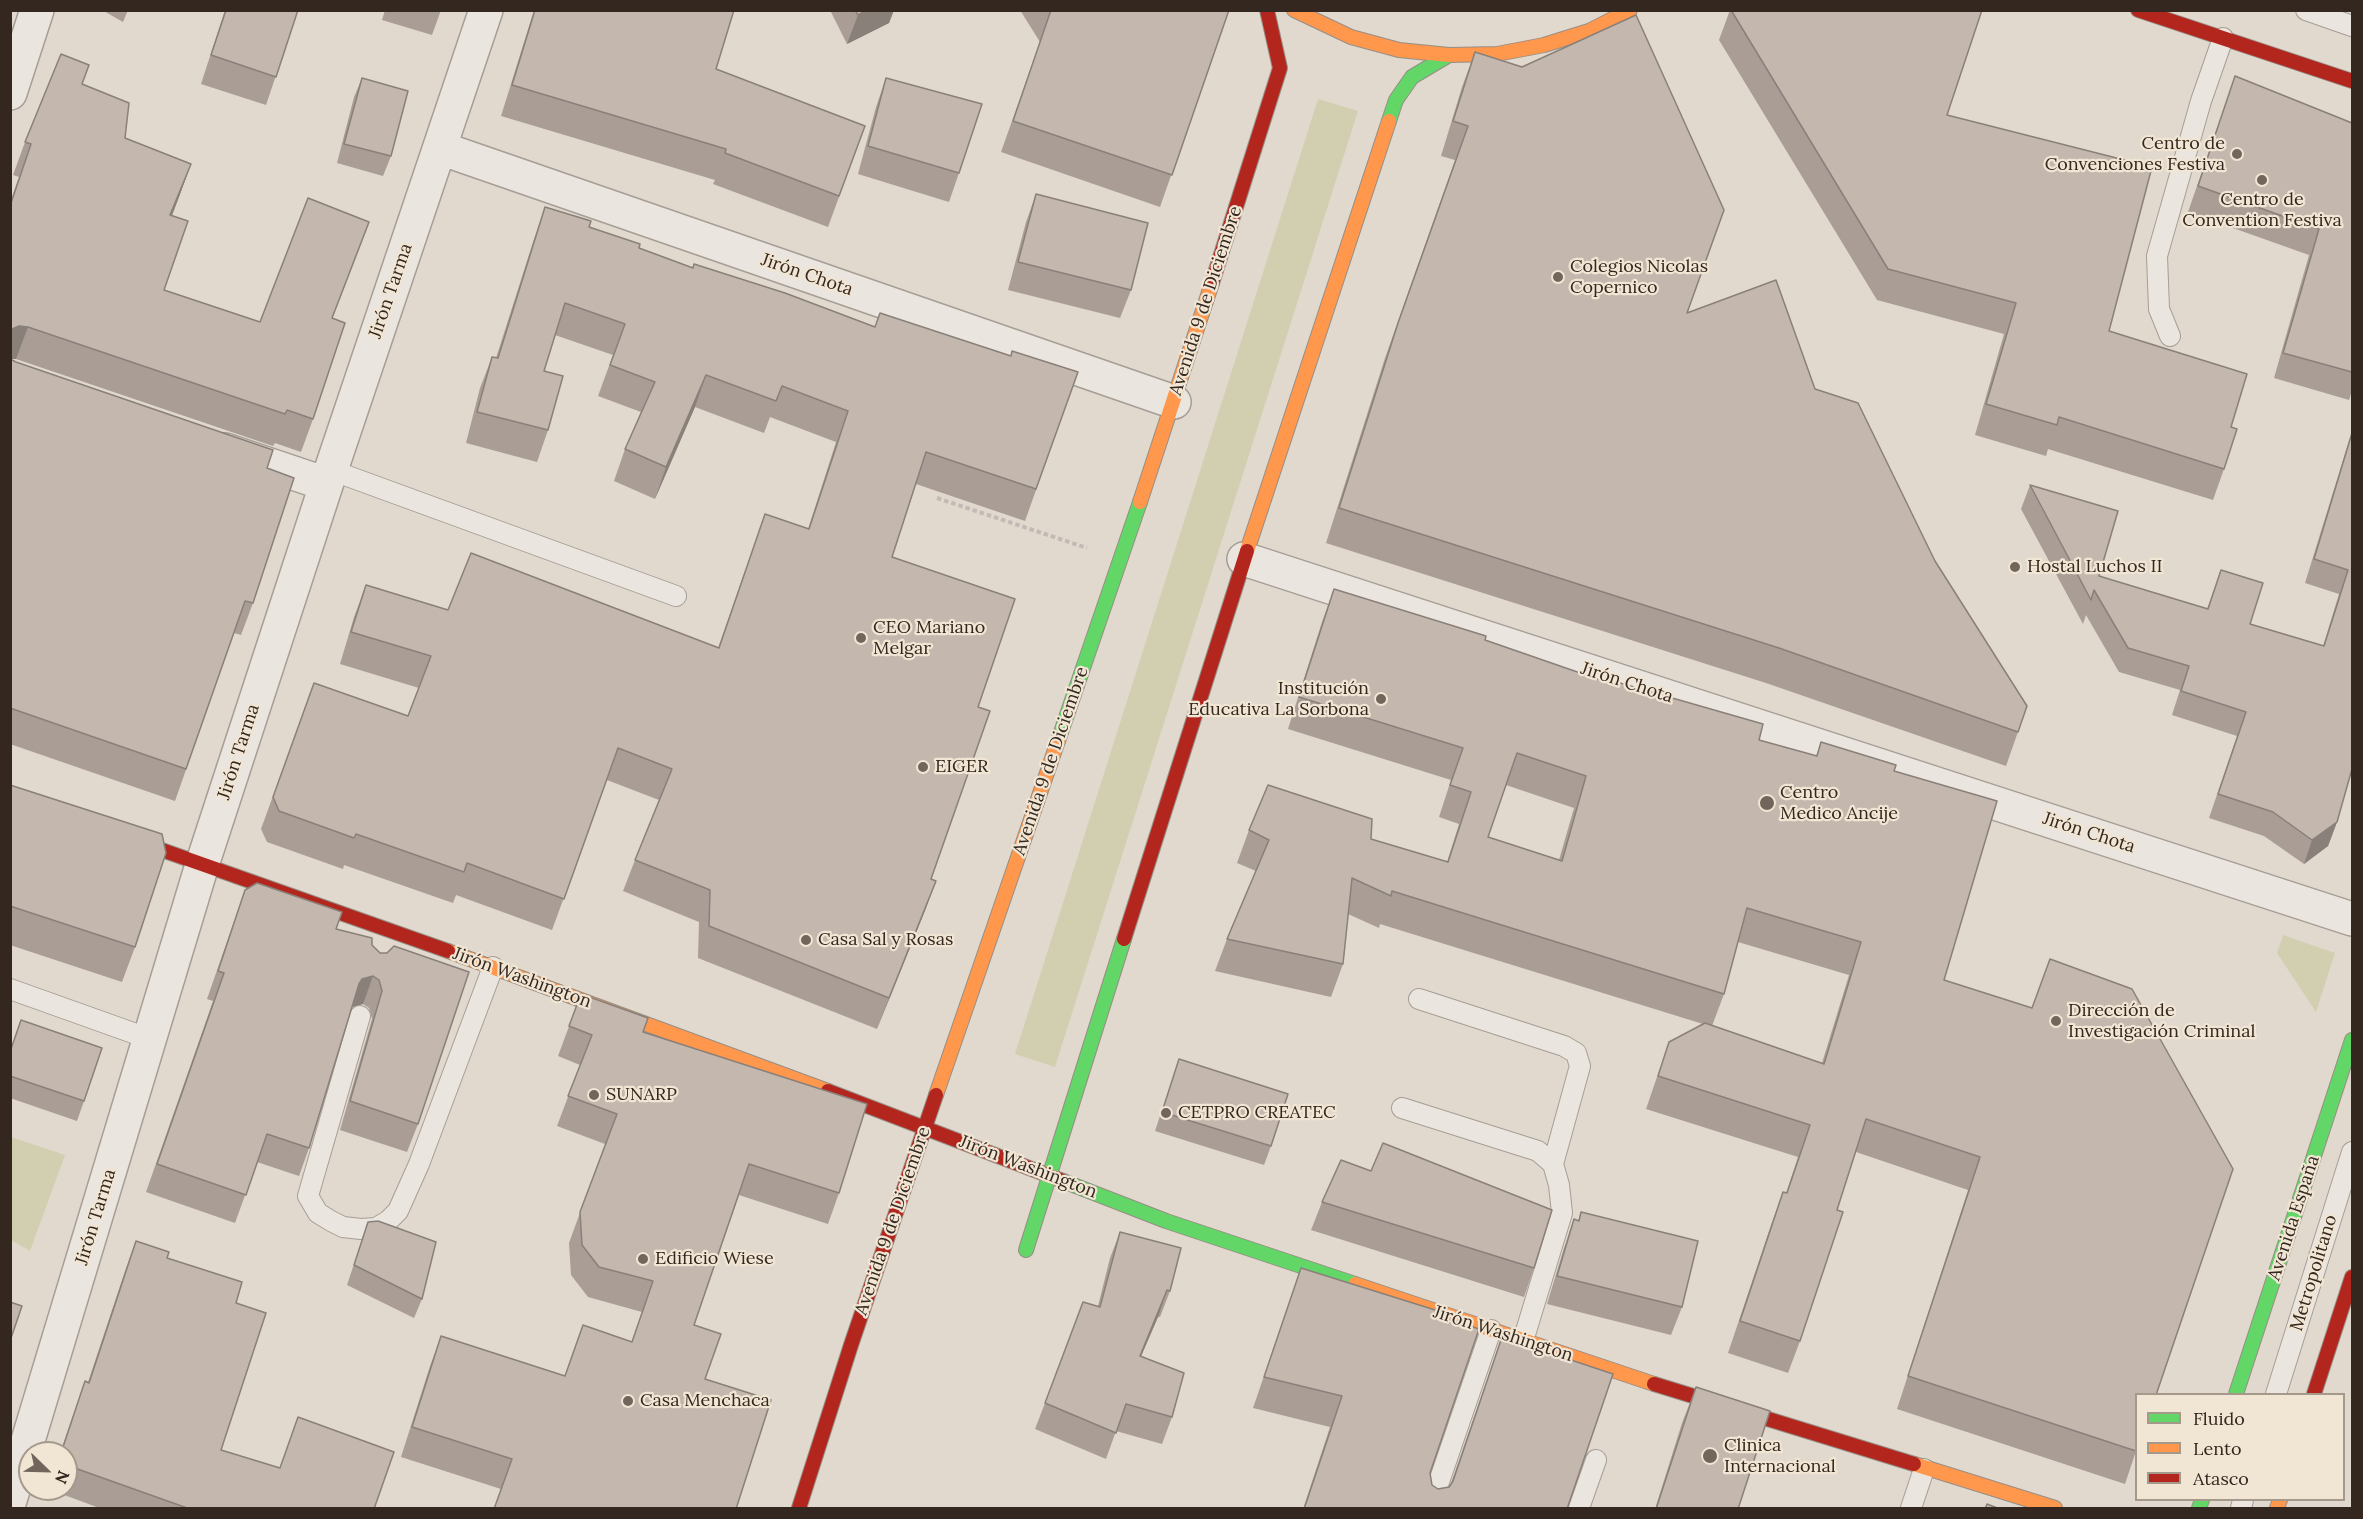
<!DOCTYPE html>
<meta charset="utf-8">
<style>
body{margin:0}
#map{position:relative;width:2363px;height:1519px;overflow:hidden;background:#e1d9cd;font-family:Lora,serif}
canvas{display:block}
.frame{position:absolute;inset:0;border:12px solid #34271f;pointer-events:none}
.legend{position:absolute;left:2135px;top:1393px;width:210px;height:108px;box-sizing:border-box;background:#f1e5d4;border:2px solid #a5998c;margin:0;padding:8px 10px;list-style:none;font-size:18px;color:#34271f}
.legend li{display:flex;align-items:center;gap:12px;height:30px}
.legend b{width:30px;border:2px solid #a5998c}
.north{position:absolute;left:18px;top:1441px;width:60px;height:60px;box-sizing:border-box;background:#f1e5d4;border:2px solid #a5998c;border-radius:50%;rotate:113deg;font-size:16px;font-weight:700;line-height:24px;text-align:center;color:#34271f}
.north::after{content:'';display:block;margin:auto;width:21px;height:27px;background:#71655c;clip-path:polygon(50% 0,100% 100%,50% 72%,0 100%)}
</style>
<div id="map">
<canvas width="2363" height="1519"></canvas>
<div class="frame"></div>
<ul class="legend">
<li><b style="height:8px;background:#63d668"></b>Fluido</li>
<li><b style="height:8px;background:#ff974d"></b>Lento</li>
<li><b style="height:8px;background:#b3261e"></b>Atasco</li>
</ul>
<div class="north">N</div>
</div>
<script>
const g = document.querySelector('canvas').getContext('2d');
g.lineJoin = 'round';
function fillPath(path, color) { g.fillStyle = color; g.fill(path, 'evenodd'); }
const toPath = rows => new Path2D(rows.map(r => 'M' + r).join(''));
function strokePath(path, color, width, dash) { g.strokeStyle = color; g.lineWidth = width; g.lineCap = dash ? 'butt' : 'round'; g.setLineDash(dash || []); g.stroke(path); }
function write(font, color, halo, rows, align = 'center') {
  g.font = font + ' Lora,serif'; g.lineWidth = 4.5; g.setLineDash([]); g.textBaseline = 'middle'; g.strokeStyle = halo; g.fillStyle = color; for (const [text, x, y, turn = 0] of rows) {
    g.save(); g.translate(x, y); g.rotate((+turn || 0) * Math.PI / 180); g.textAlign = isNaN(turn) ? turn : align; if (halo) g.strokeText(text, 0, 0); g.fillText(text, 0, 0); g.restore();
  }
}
fillPath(toPath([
 [1318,99,1358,111,1055,1067,1015,1054],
 [2283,935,2335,953,2316,1012,2277,953],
 [11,1137,65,1155,30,1251,11,1240]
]), '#d2cfb1');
const lane = toPath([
 [2306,10,2352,26],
 [2170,336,2159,309,2157,256,2201,101,2223,38],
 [331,470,676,596],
 [10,989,150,1039],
 [1419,999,1564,1046,1576,1053,1580,1066,1553,1164],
 [360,1016,308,1196,318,1213,331,1221,343,1227,361,1229,376,1228,388,1221,398,1211,419,1164,493,967],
 [1402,1108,1538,1151,1553,1164,1559,1185,1562,1213,1523,1341],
 [2276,1394,2352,1152],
 [1430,1508,1491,1330],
 [1579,1508,1596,1460],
 [1911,1508,1924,1469],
 [2241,1508,2243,1500]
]);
const street = toPath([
 [10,93,37,10],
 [440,148,1174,402],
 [225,450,326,484],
 [1244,559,2352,919],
 [10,1500,202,865,331,470,486,10]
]);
const fast = toPath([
 [1389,121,1396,100,1412,77,1449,55],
 [1058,741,1140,502],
 [1063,1181,1166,1221,1355,1284],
 [1026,1250,1124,939],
 [2236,1394,2352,1040],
 [2199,1508,2202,1500]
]);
const slow = toPath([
 [1294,10,1351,37,1399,50,1449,55,1497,54,1544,45,1589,31,1630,10],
 [1140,502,1212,283],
 [1247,551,1389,121],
 [448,951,828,1091],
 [936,1095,1058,741],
 [1355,1284,1654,1384],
 [1914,1464,2055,1508],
 [2277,1508,2280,1500]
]);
const jam = toPath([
 [2138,10,2352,81],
 [1212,283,1280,68,1267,10],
 [125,837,448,951],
 [1124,939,1247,551],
 [828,1091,1063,1181],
 [1654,1384,1914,1464],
 [2314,1394,2352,1277],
 [799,1508,851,1345,936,1095]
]);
strokePath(lane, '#a69e96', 22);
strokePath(street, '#a69e96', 36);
strokePath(fast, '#968e86', 16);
strokePath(slow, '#968e86', 16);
strokePath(jam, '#968e86', 16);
strokePath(toPath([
 [937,498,1087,548]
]), '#c2bbb5', 4, [4.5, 3]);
strokePath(lane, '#eae5de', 20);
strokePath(street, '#eae5de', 33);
strokePath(fast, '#63d668', 14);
strokePath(slow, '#ff974d', 14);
strokePath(jam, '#b3261e', 14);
fillPath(toPath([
 [102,10,128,10,123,22],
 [225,10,298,10,266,105,201,84],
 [385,10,441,10,432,35,382,20],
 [534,10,734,10,716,69,865,126,828,227,713,184,715,180,501,116],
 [830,10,894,10,889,23,847,44],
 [1020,10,1229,10,1160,207,1001,152,1040,42],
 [1730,10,1982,10,1947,115,2109,331,2231,427,2224,469,2213,500,2048,449,2046,456,1975,435,2004,334,1877,300,1719,40],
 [1475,52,1687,313,1815,389,1935,561,2027,706,2006,766,1766,683,1326,543,1385,358,1455,160,1441,156,1462,87],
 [2235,76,2352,123,2352,391,2349,400,2274,378,2309,255,2188,212],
 [362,78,391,156,383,176,337,163,354,97],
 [886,78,959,173,949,202,858,174,876,107],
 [82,84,125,138,191,164,172,216,164,290,260,322,357,254,332,318,313,419,301,452,275,443,273,446,16,359,11,359,16,362,267,468,253,603,241,635,234,633,175,801,10,744,10,202,19,177,13,175,25,142],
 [1036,194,1131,290,1120,318,1008,290,1026,222],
 [545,207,639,248,693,268,875,327,880,313,1010,356,1078,372,1025,521,916,484,892,557,978,707,931,879,936,881,924,913,877,1029,698,958,699,922,623,891,635,860,659,800,607,780,552,930,456,895,453,903,344,865,343,869,267,842,261,829,314,683,408,716,419,688,340,664,354,617,366,585,448,610,718,648,765,514,808,529,836,442,770,417,764,433,695,407,655,499,614,481,625,449,641,412,598,396,613,355,555,335,544,371,548,430,537,462,466,443,480,388,492,357,496,358,534,239],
 [2352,431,2352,769,2337,822,2328,846,2304,864,2264,836,2209,818,2237,736,2172,715,2180,690,2119,672,2086,615,2083,624,2021,509,2030,485,2099,576,2207,609,2221,570,2250,624,2323,646,2339,594,2305,583],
 [1334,589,1485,640,1759,740,1816,756,1821,742,1894,771,1944,980,2136,1395,2136,1451,2125,1484,1897,1409,1968,1190,1856,1152,1837,1210,1800,1341,1788,1373,1728,1353,1771,1225,1783,1192,1786,1193,1798,1157,1646,1109,1669,1042,1703,1024,1380,924,1379,928,1348,914,1343,964,1331,997,1215,971,1227,939,1256,871,1237,863,1249,830,1371,839,1447,862,1459,824,1439,817,1451,780,1288,729,1322,622],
 [1506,785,1574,808,1559,860,1488,837],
 [1738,942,1849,975,1822,1063,1712,1026,1724,994],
 [10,785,135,947,122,982,10,945],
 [245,890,336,929,372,945,418,1124,407,1152,340,1130,372,1019,369,1008,363,1004,352,1007,309,1148,299,1176,257,1162,235,1223,146,1192,213,1001,207,999],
 [581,994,643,1032,839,1193,828,1224,739,1195,694,1325,501,1489,401,1457,430,1366,441,1336,565,1376,632,1341,642,1312,588,1297,571,1275,569,1243,605,1144,557,1126,580,1065,558,1056],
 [21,1020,84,1101,77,1121,10,1098,10,1050],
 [1179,1059,1271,1146,1264,1165,1155,1131],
 [1371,1171,1534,1268,1524,1297,1311,1230,1322,1202],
 [1581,1212,1682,1307,1671,1335,1547,1304,1564,1248,1574,1219,1578,1221],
 [368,1222,422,1299,414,1318,347,1285],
 [1120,1232,1170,1291,1160,1317,1158,1317,1141,1356,1172,1417,1162,1444,1116,1431,1106,1459,1035,1429,1045,1403,1098,1306,1110,1258],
 [136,1241,167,1258,236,1303,221,1450,374,1509,102,1509,59,1493,56,1489,66,1489,66,1453,60,1453,85,1381,88,1382,126,1268],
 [1301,1268,1446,1318,1430,1473,1432,1485,1438,1489,1449,1487,1451,1483,1502,1337,1567,1509,1303,1509,1330,1427,1253,1408],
 [1696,1387,1738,1509,1655,1509,1682,1423]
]), '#a99d96');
fillPath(toPath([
 [867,10,894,10,889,23,847,44,858,15],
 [191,164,179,197,159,248,170,215],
 [369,222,357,254,320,350,332,318],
 [19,326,28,327,16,359,10,359,10,330],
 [706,375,695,407,655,499,666,467],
 [2337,822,2328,846,2304,864,2312,840],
 [936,881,924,913,877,1029,889,998],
 [373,976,363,1004,352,1007,359,984,362,979],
 [1167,1290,1158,1317,1130,1382,1140,1356]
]), '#89807a');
const building = toPath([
 [226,10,298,10,276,77,211,55,226,10],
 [535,10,734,10,716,69,865,126,839,196,725,153,726,149,512,85,535,10],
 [855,10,867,10,858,15,855,10],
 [1051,10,1229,10,1172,175,1013,121,1051,10],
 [1731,10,1982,10,1947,115,2152,167,2109,331,2247,374,2231,427,2237,429,2224,469,2059,417,2057,425,1986,404,2016,303,1888,269,1731,10],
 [1636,15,1724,210,1687,313,1776,280,1815,389,1858,403,1935,561,2027,706,2018,732,1779,648,1339,508,1398,323,1468,126,1453,121,1475,52,1522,67,1636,15],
 [61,54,89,65,82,84,129,103,125,138,191,164,170,215,188,221,164,290,260,322,308,198,369,222,332,318,345,323,313,419,287,410,285,414,28,327,19,326,10,330,10,206,31,144,25,142,61,54],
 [2235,76,2352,123,2352,372,2283,353,2319,229,2198,186,2235,76],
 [362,78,408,91,391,156,344,144,362,78],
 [886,78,982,104,959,173,868,146,886,78],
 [1036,194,1148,223,1131,290,1018,262,1036,194],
 [545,207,591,221,589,227,640,244,639,248,693,268,694,264,785,293,875,327,880,313,1011,356,1012,351,1078,372,1036,489,926,452,892,557,1015,599,978,707,990,711,931,879,936,881,889,998,709,926,710,890,635,860,672,769,618,748,564,899,467,863,464,872,356,834,354,838,279,811,273,797,314,683,408,716,431,656,351,632,366,585,448,610,471,553,719,648,765,514,809,529,848,411,782,386,776,401,706,375,666,467,625,449,655,382,610,365,625,324,565,303,544,371,563,376,548,430,477,412,492,357,498,358,545,207],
 [10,359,16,362,273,450,267,468,294,478,253,603,245,601,186,769,10,708,10,359],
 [2352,433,2352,769,2337,822,2312,840,2273,812,2218,794,2246,712,2181,691,2189,666,2128,648,2094,590,2091,600,2030,485,2118,511,2099,576,2208,609,2221,570,2263,583,2250,624,2324,646,2348,570,2314,559,2352,433],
 [1334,589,1486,636,1485,640,1612,684,1613,681,1763,724,1759,740,1817,756,1821,742,1896,765,1894,771,1997,801,1944,980,2032,1008,2050,959,2132,989,2233,1169,2156,1395,2136,1395,2136,1451,1908,1376,1980,1157,1866,1119,1837,1210,1843,1212,1800,1341,1740,1321,1783,1192,1787,1193,1810,1125,1658,1076,1669,1042,1705,1023,1824,1064,1861,942,1747,908,1724,994,1392,891,1391,896,1352,878,1343,964,1227,939,1269,840,1249,830,1268,785,1372,819,1371,839,1448,862,1471,792,1450,785,1463,748,1299,697,1334,589],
 [1517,753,1586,776,1562,861,1488,837,1517,753],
 [10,785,162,834,166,853,135,947,10,906,10,785],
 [257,883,342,912,336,929,372,938,372,945,380,953,387,953,394,946,469,972,418,1124,350,1101,382,991,379,980,373,976,362,979,359,984,309,1148,267,1134,246,1195,157,1164,224,973,218,971,245,890,257,883],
 [581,994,648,1018,643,1032,867,1104,839,1193,749,1164,694,1325,721,1334,705,1379,771,1400,736,1509,494,1509,512,1459,412,1427,441,1336,565,1376,583,1325,632,1342,653,1281,599,1267,582,1245,580,1212,617,1114,568,1096,592,1035,569,1026,581,994],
 [21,1020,102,1048,84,1101,10,1076,10,1052,21,1020],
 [1179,1059,1288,1094,1271,1146,1162,1112,1179,1059],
 [1383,1143,1552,1210,1534,1268,1322,1202,1341,1160,1371,1171,1383,1143],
 [1581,1212,1698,1241,1682,1307,1557,1276,1574,1219,1579,1221,1581,1212],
 [378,1221,436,1242,422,1299,354,1265,368,1222,378,1221],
 [1120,1232,1181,1248,1170,1291,1167,1290,1140,1356,1184,1373,1172,1417,1126,1404,1116,1433,1045,1403,1083,1302,1100,1307,1120,1232],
 [136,1241,169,1252,167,1258,242,1282,236,1303,266,1313,221,1450,280,1468,298,1417,394,1452,374,1509,190,1509,69,1466,66,1461,66,1453,64,1453,63,1447,85,1381,89,1383,136,1241],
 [1301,1268,1448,1314,1446,1318,1479,1329,1430,1473,1432,1485,1438,1489,1449,1487,1453,1481,1502,1337,1613,1374,1567,1509,1304,1509,1342,1396,1264,1377,1301,1268],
 [10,1302,22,1306,10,1341,10,1302],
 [1696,1387,1770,1411,1738,1509,1656,1509,1696,1387],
 [1987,1504,2000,1509,1985,1509,1987,1504]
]);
fillPath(building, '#c4b7ae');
strokePath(building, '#89807a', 1.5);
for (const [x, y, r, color] of [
 [2237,154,6,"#71655c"],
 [2262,180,6,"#71655c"],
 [1558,277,6,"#71655c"],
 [2015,567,6,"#71655c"],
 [861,638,6,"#71655c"],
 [1381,699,6,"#71655c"],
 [923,767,6,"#71655c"],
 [1767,803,8,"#71655c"],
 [806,940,6,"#71655c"],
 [2056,1021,6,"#71655c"],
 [594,1095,6,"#71655c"],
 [1166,1113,6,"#71655c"],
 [643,1259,6,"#71655c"],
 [628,1401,6,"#71655c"],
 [1710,1456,8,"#71655c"]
]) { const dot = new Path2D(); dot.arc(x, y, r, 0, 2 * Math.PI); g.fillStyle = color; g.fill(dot); strokePath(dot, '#f1e5d4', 2); }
write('18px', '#34271f', '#f1e5d4', [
 ["Centro de",2225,144,"right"],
 ["Convenciones Festiva",2225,165,"right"],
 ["Centro de",2262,200,"center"],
 ["Convention Festiva",2262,221,"center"],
 ["Colegios Nicolas",1570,267],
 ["Copernico",1570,288],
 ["Hostal Luchos II",2027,567],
 ["CEO Mariano",873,628],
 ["Melgar",873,649],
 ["Institución",1369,689,"right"],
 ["Educativa La Sorbona",1369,710,"right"],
 ["EIGER",935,767],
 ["Centro",1780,793],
 ["Medico Ancije",1780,814],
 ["Casa Sal y Rosas",818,940],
 ["Dirección de",2068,1011],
 ["Investigación Criminal",2068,1032],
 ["SUNARP",606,1095],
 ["CETPRO CREATEC",1178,1113],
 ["Edificio Wiese",655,1259],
 ["Casa Menchaca",640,1401],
 ["Clinica",1724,1446],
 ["Internacional",1724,1467]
], 'left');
write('18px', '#34271f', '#f1e5d4', [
 ["Jirón Chota",807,275,19],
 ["Jirón Tarma",391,291,-71],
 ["Avenida 9 de Diciembre",1206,301,-72],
 ["Jirón Chota",1627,683,18],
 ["Jirón Tarma",239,752,-72],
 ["Avenida 9 de Diciembre",1051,761,-71],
 ["Jirón Chota",2089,833,18],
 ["Jirón Washington",522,978,20],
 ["Jirón Washington",1028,1167,21],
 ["Jirón Tarma",96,1217,-73],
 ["Avenida España",2294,1218,-72],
 ["Avenida 9 de Diciembre",893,1221,-71],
 ["Metropolitano",2314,1273,-73],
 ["Jirón Washington",1503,1334,18]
]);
</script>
